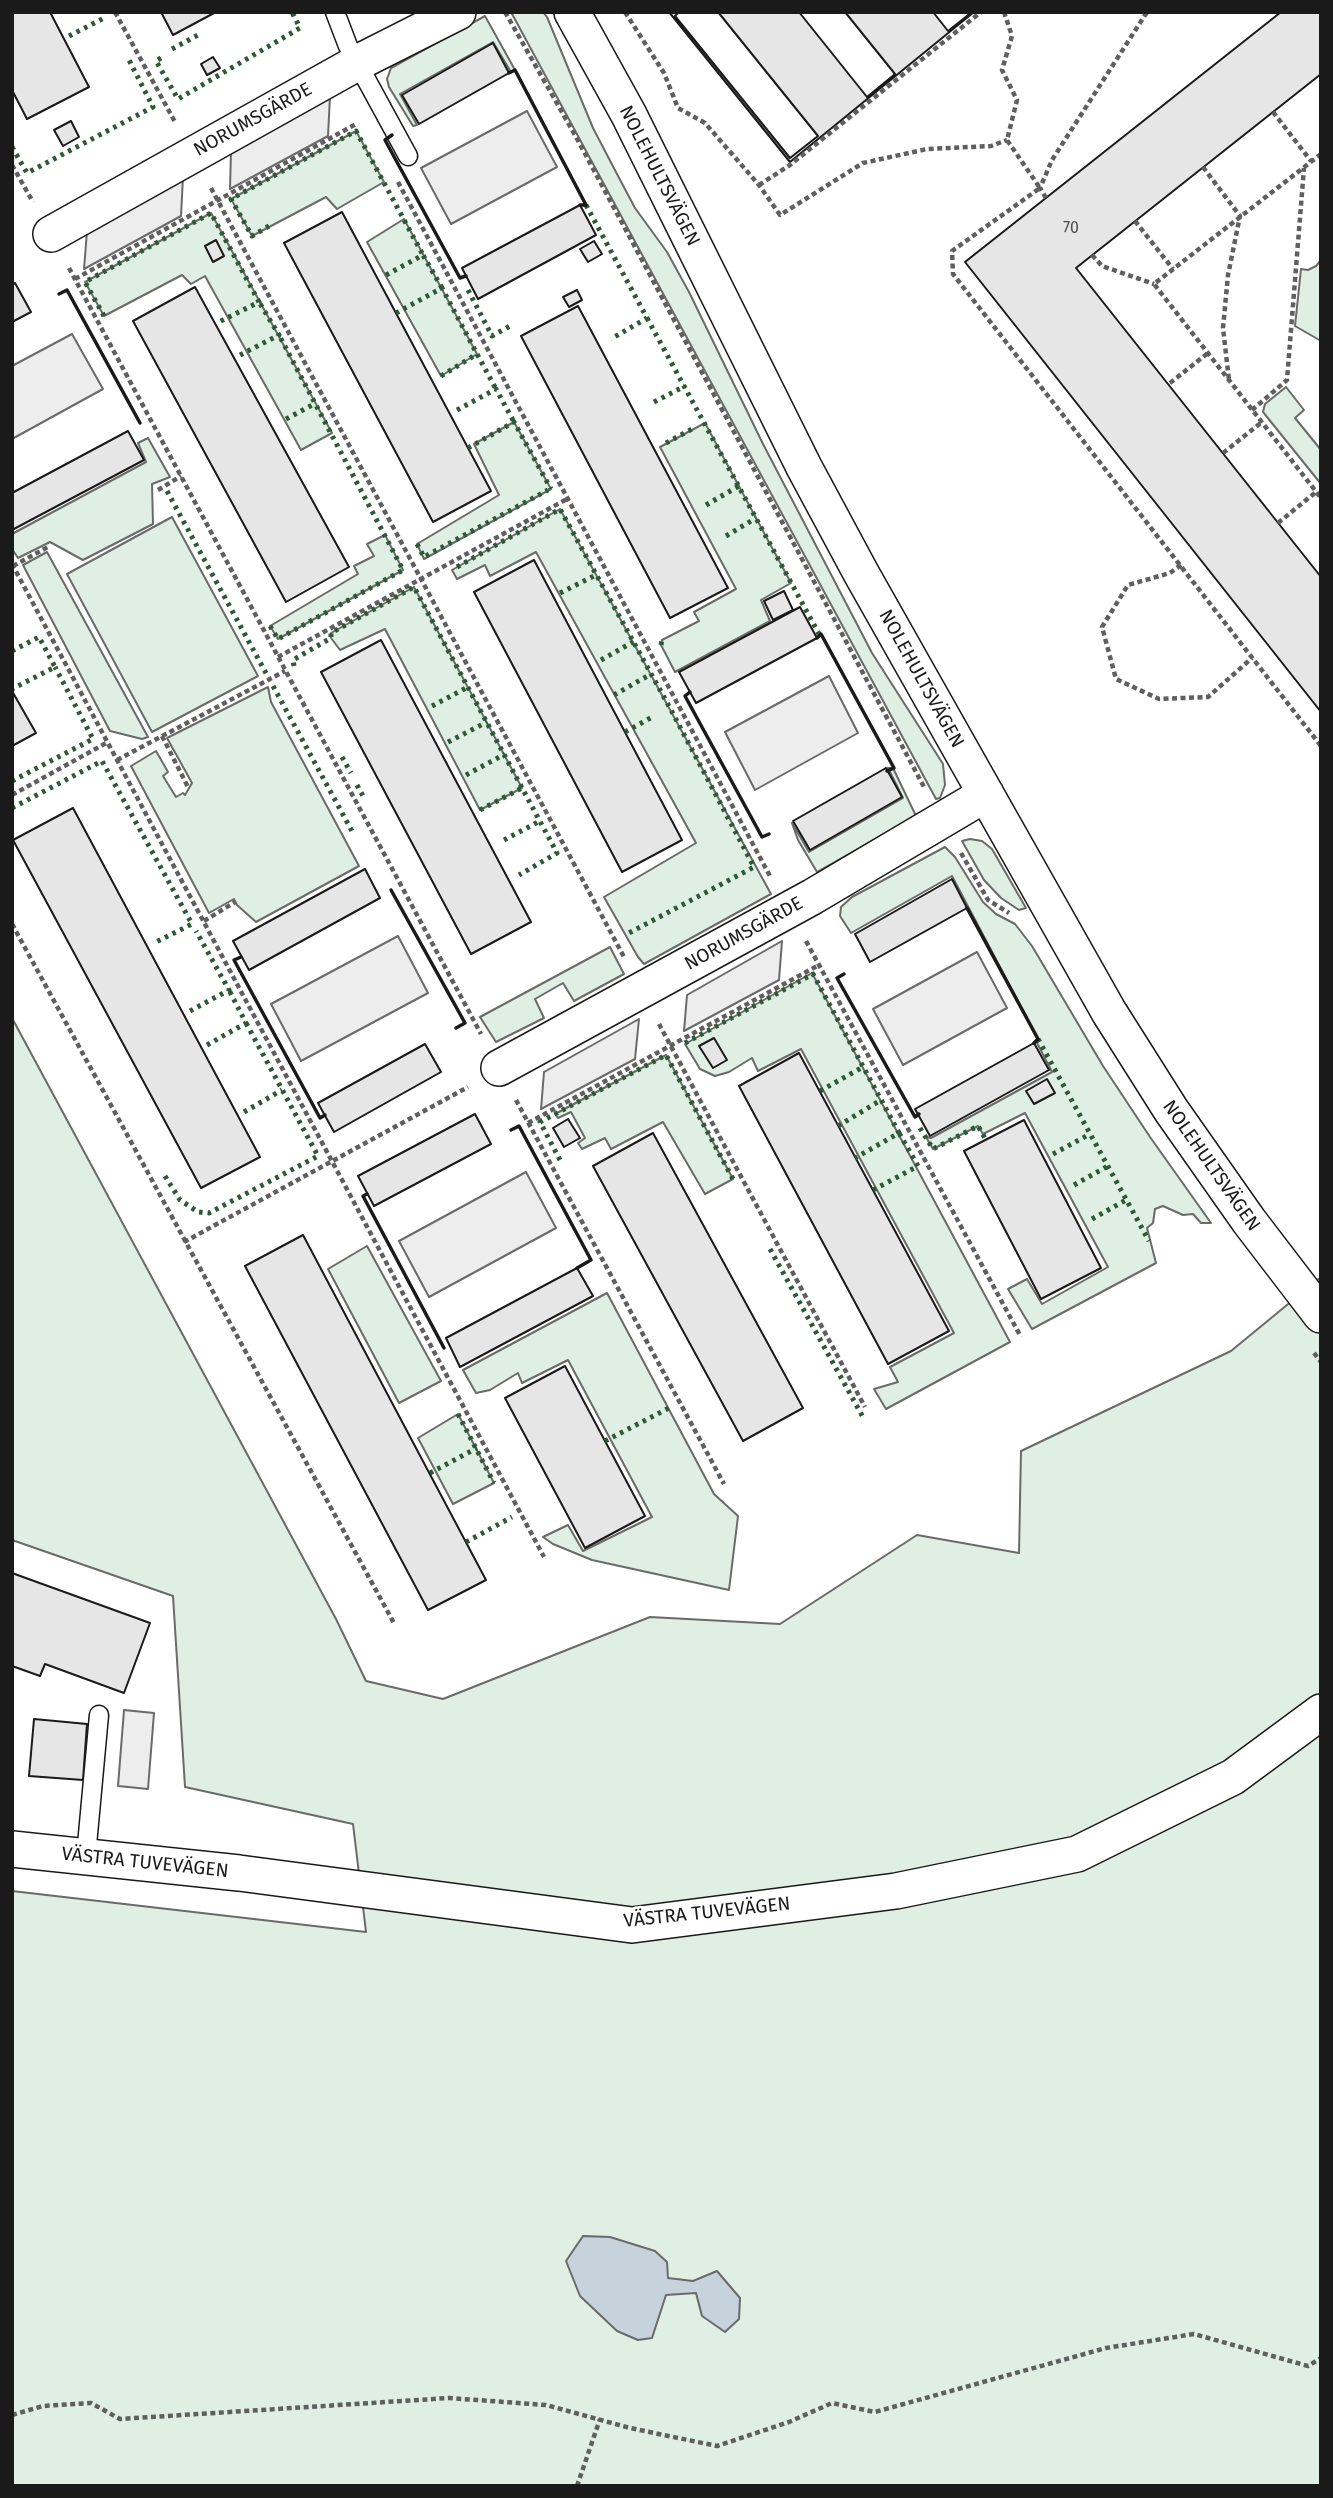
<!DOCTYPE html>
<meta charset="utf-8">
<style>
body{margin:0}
#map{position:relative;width:1333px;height:2498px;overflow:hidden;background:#fff;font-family:"Fira Sans",sans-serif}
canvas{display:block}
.frame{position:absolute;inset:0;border:14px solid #1a1a1a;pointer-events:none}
</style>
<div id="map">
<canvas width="1333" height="2498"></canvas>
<div class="frame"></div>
</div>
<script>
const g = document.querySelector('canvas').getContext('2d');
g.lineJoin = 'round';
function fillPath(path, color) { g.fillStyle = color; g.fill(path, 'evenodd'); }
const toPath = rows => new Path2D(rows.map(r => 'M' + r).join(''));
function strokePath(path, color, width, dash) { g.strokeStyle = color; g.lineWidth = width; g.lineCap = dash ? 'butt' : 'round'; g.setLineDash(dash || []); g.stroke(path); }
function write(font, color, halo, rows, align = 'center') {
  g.font = font + ' "Fira Sans",sans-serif'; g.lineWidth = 5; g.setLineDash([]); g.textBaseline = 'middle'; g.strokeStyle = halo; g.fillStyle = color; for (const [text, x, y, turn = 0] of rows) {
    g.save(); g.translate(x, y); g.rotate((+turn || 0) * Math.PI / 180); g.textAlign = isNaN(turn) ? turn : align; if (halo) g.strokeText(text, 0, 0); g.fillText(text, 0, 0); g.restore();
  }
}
const green = toPath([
 [511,12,543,12,547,17,593,128,617,174,635,208,667,252,689,292,763,444,872,653,943,764,945,785,940,798,936,799,511,12],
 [485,16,515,70,511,72,493,42,400,94,417,125,413,126,389,87,387,79,391,68,485,16],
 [356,131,384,182,337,209,326,197,252,236,231,199,356,131],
 [211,213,332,433,301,450,205,276,191,284,182,275,104,316,85,282,211,213],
 [404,219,477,354,441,376,367,242,404,219],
 [1321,260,1321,341,1295,326,1301,269,1308,270,1316,266,1321,260],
 [1286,387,1304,410,1295,418,1321,450,1321,484,1263,412,1265,404,1286,387],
 [514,422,551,489,424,559,417,544,499,495,474,444,514,422],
 [705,423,791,583,761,600,770,621,675,672,661,645,662,640,699,621,694,612,736,589,660,447,705,423],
 [148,438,170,477,152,484,153,524,83,560,50,542,18,558,12,549,12,534,146,462,138,443,148,438],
 [560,509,771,894,644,964,638,957,604,897,696,843,536,552,490,576,485,565,457,579,452,570,560,509],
 [172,517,258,676,152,732,67,574,172,517],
 [385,535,403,570,278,639,270,626,358,574,354,566,374,556,367,544,385,535],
 [47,552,148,737,142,739,110,731,23,565,47,552],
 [414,587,522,788,480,810,385,629,340,650,331,638,331,633,414,587],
 [268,687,271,702,359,866,256,922,237,905,234,899,209,913,131,766,156,751,168,772,163,776,176,797,183,793,185,795,192,783,167,738,268,687],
 [888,768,893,768,916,816,817,872,798,840,792,823,809,852,903,798,888,768],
 [970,839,982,841,992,849,1026,908,1019,910,1001,898,984,880,962,841,970,839],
 [945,847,955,857,983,902,996,914,1015,924,1032,946,1103,1066,1150,1137,1211,1223,1201,1223,1193,1214,1183,1215,1163,1206,1155,1209,1153,1223,1147,1228,1156,1263,1032,1329,1008,1289,1027,1279,1042,1304,1108,1267,1025,1113,983,1134,978,1126,933,1149,926,1137,931,1138,1052,1072,1036,1041,1038,1039,952,876,851,933,840,916,841,907,852,897,945,847],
 [610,947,624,974,574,1001,563,983,535,999,544,1018,496,1042,480,1017,610,947],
 [812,973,1010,1342,886,1409,874,1389,898,1382,890,1367,954,1333,801,1049,758,1071,752,1058,729,1072,715,1076,700,1069,685,1044,812,973],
 [12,1018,336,1619,366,1681,443,1699,650,1617,780,1624,917,1535,1019,1553,1021,1451,1231,1351,1321,1277,1321,2486,12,2486,12,1891,366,1932,353,1824,185,1787,173,1596,12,1540,12,1018],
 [666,1055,733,1179,705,1194,663,1122,611,1149,605,1138,582,1149,578,1143,585,1138,571,1112,558,1118,555,1114,666,1055],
 [367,1246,441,1381,399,1403,328,1269,367,1246],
 [607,1293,714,1494,738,1516,729,1590,592,1560,553,1544,543,1537,568,1525,583,1551,652,1517,568,1360,522,1383,518,1373,490,1390,476,1393,463,1370,607,1293],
 [458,1414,494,1483,453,1504,418,1438,458,1414]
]);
fillPath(green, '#e0efe3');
strokePath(green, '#6a6a6a', 2);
const parking = toPath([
 [330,96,328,136,230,189,231,151,330,96],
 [527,111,557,167,451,224,421,168,527,111],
 [183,177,181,216,84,269,87,231,183,177],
 [72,334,103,389,12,439,12,366,72,334],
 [829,676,858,733,755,790,725,732,829,676],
 [398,936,428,993,301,1061,271,1004,398,936],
 [782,941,779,980,684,1031,687,995,782,941],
 [977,952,1007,1008,903,1065,873,1009,977,952],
 [639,1019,635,1059,541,1109,544,1072,639,1019],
 [526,1172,556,1228,429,1297,399,1241,526,1172],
 [124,1710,154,1713,148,1789,118,1786,124,1710]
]);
fillPath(parking, '#ededed');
strokePath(parking, '#6a6a6a', 2);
const water = toPath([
 [583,2236,610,2237,655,2251,667,2262,668,2278,693,2281,717,2271,740,2298,739,2319,725,2332,702,2316,696,2293,666,2295,652,2338,638,2340,617,2331,580,2296,566,2261,583,2236]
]);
fillPath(water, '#c6d2dc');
strokePath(water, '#6a6a6a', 2);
const building = toPath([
 [12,12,50,12,89,87,27,119,12,90,12,12],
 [161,12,216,12,173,35,161,12],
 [669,12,974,12,790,162,669,12],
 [679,12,718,12,818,136,790,158,675,16,679,12],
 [799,12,845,12,895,74,867,97,799,12],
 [933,12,972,12,948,31,933,12],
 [1281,12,1321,12,1321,74,1076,268,1321,577,1321,712,965,262,1281,12],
 [493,43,509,73,419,124,402,95,493,43],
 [213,57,220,68,207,75,201,64,213,57],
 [71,121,79,137,63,146,54,130,71,121],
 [580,205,596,235,478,299,462,268,580,205],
 [342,212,491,491,433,522,284,243,342,212],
 [216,240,224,256,213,262,205,246,216,240],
 [594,241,602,254,588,262,580,249,594,241],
 [15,283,31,312,12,322,12,285,15,283],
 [195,287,349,567,286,602,133,321,195,287],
 [577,290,582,300,569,307,563,297,577,290],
 [578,306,728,588,670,618,521,336,578,306],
 [128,431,144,460,12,530,12,493,128,431],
 [534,560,682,840,622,872,474,592,534,560],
 [784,591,793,610,773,620,764,601,784,591],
 [800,607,817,638,696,703,679,672,800,607],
 [381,640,531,922,471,954,321,672,381,640],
 [12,691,36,733,12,746,12,691],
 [886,768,902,797,810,850,793,821,886,768],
 [73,808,260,1157,201,1188,13,840,73,808],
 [365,869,380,898,249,970,233,941,365,869],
 [952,879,967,908,870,962,855,934,952,879],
 [714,1038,727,1060,713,1068,699,1046,714,1038],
 [1034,1043,1049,1070,930,1136,915,1109,1034,1043],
 [425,1044,441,1072,334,1132,318,1103,425,1044],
 [799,1053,949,1331,888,1364,739,1086,799,1053],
 [1047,1079,1055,1093,1034,1104,1026,1091,1047,1079],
 [475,1114,491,1144,374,1206,358,1176,475,1114],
 [568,1119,580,1138,564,1147,553,1128,568,1119],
 [1024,1120,1101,1268,1041,1299,964,1151,1024,1120],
 [653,1133,803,1408,743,1441,593,1166,653,1133],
 [303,1235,486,1580,428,1610,245,1266,303,1235],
 [577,1268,593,1296,460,1367,446,1338,577,1268],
 [565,1366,645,1516,585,1548,505,1398,565,1366],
 [12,1573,150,1623,124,1693,45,1664,40,1676,12,1666,12,1573],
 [34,1719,87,1724,83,1780,29,1776,34,1719]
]);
fillPath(building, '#e6e6e6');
strokePath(building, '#1a1a1a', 2);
const lane = toPath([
 [335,12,348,46,408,156],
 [86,1856,99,1715]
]);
const street = toPath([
 [572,12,629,115,804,467,861,573,1109,1012,1171,1110,1249,1221,1321,1315],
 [51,234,357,63,458,12],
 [499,1068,812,897,986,794],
 [12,1849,239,1873,632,1925,896,1891,1077,1854,1233,1777,1321,1712]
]);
strokePath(lane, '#1a1a1a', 21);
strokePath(street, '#1a1a1a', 38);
strokePath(toPath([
 [115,12,175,122],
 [505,12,575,135,924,787],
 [625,12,664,73,678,108,705,123,759,185,780,215,863,163,927,149,991,146,1007,140],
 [1004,12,1012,36,1002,70,1017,100,1007,140,1040,188,952,251,953,274,1321,746],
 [1273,112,1311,161],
 [1321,154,1154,284,1321,498],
 [12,165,33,202],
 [1203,167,1240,216,1228,275,1223,328,1229,380],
 [398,182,771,878],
 [759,185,790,165,981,12],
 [211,188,624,957],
 [1046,198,1040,188,1052,160,1147,12],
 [1135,221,1173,269],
 [1092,255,1102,266,1154,284],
 [69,268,481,1034],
 [75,279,356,124],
 [1170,383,1208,353],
 [1252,410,1287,380,1304,168],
 [1223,453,1262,422],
 [158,490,181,476],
 [1278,523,1316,492],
 [12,564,544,1557],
 [1181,565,1170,573,1128,585,1102,627,1116,679,1159,699,1208,697,1252,658],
 [13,566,48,547],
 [278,657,567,499],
 [162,736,189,789],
 [117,760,285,671],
 [12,795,108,742],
 [961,853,988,900,1009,913],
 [204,921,235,902],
 [12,924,395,1625],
 [806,941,1021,1337],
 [659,1024,865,1407],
 [516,1100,724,1484],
 [528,1123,819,965],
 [184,1242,468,1087],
 [1314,1353,1321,1362],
 [12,2415,43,2406,91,2403,120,2419,449,2398,546,2405,630,2428,717,2446,789,2422,832,2403,875,2412,1106,2348,1194,2334,1308,2366,1321,2358],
 [577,2486,600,2419]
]), '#5f5f5f', 4.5, [5, 3.5]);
strokePath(lane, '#fff', 18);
strokePath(street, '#fff', 35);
strokePath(toPath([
 [69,36,106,17],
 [172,49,198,35],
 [161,58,156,61,178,99,300,28,292,12],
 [12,147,27,173,153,107,129,60],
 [586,205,647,318,611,339],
 [269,226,252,236,231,199,356,131,423,255],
 [386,275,423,255,442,288],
 [468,290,492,336,510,326],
 [396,313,442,288,477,354],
 [104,316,85,282,211,213,259,302,219,322],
 [647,318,819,634],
 [240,355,279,335,259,302],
 [441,376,477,354,496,389],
 [654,402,685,386],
 [457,410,496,389,514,422],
 [286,419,316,403],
 [666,443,692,429],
 [468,448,514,422,551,489],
 [167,491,267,675],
 [706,505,739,486],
 [726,536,756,518],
 [417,544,424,557,548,490],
 [457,567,560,509,670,708,754,867,627,934],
 [560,593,596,575],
 [270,626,278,639,403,570,279,335],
 [661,645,662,640],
 [12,651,39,637,55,667,12,689],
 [601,660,633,642],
 [294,666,293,660,331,638,331,633,414,587,557,853,519,875],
 [273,686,353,833],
 [614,695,651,674],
 [432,706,468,687],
 [625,732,654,716],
 [448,742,487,722],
 [342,757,351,773],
 [466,775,505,754],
 [12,781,93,739,55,667],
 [357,785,363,796],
 [12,808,102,761,192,924,156,942],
 [480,810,522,788],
 [504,840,540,821],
 [190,1011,229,990,196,931],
 [1038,1039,1149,1241],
 [685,1043,813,974,899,1133,855,1158],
 [207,1045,246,1023,229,990],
 [820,1091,863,1067],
 [244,1112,282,1090],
 [838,1126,881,1100],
 [920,1128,933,1149,978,1126,986,1140],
 [1053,1154,1090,1134],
 [560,1160,540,1122,666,1055,733,1179],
 [165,1176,180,1200,198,1212,209,1213,318,1156,246,1023],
 [1074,1185,1108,1166],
 [873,1190,918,1166,899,1133],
 [1092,1219,1126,1200],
 [770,1249,864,1419],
 [458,1414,494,1483],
 [605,1441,669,1408],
 [430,1473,477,1448],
 [466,1542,512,1517]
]), '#2b5a34', 5, [3.5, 5]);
strokePath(toPath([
 [509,73,515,70,586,205,580,205],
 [392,135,385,140,460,278,466,276],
 [59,294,67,290,140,423],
 [817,638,821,634,894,768,887,771],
 [690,692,685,696,762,837,769,834],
 [391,890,465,1023,456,1028],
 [967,908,1038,1039,1034,1043],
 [241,957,234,960,320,1118,325,1115],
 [844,974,837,978,915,1117,919,1114],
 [511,1130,519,1126,591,1260,577,1268],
 [367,1194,363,1196,444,1348]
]), '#1a1a1a', 3.5);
write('16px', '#4d4d4d', null, [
 ["70",1071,229]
]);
write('19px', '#1a1a1a', '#fff', [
 ["NORUMSGÄRDE",253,120,-29],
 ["NOLEHULTSVÄGEN",659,176,63],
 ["NOLEHULTSVÄGEN",921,679,61],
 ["NORUMSGÄRDE",744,934,-29],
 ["NOLEHULTSVÄGEN",1211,1166,55],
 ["VÄSTRA TUVEVÄGEN",145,1863,6],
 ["VÄSTRA TUVEVÄGEN",707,1913,-6]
]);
</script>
